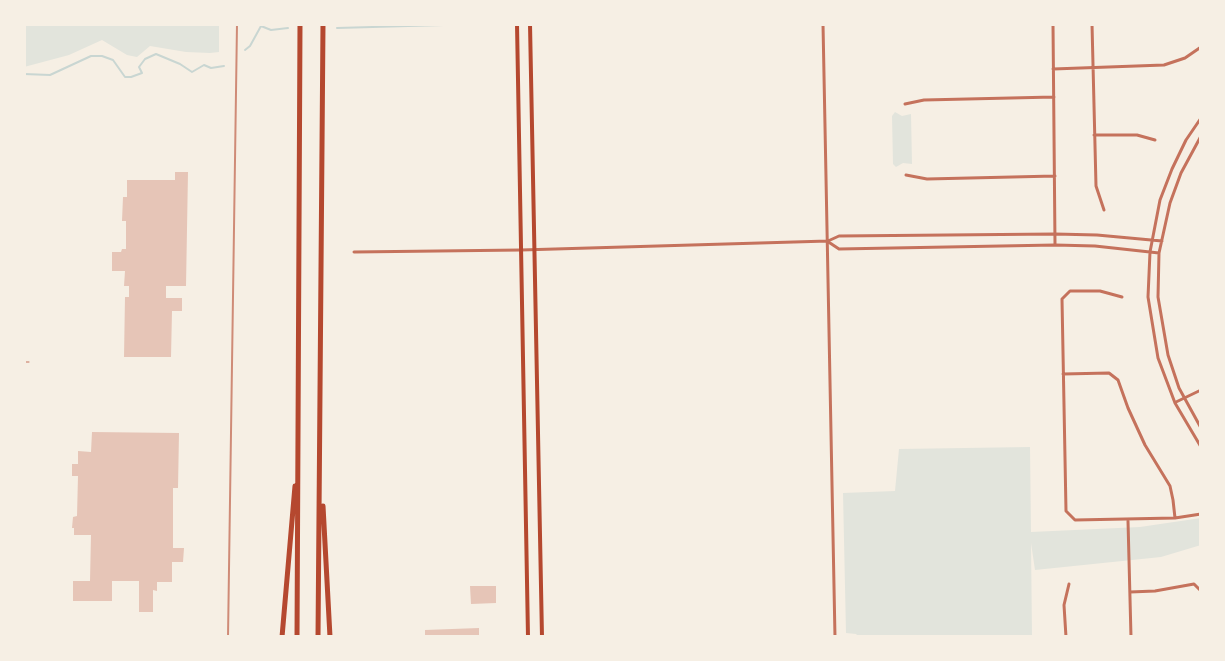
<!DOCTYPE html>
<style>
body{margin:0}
#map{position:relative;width:1225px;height:661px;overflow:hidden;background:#f6efe4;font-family:Manrope,sans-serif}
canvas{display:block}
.frame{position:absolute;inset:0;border:26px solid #f6efe4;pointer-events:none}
</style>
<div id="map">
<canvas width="1225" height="661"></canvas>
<div class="frame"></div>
</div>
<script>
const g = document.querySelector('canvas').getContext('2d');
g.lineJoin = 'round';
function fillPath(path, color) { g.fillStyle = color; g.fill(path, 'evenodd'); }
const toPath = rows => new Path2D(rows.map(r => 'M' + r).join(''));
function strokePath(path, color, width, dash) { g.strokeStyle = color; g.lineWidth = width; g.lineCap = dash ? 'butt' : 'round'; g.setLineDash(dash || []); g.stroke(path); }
fillPath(toPath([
 [24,24,219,24,219,52,210,53,186,52,150,46,137,57,127,55,102,40,69,55,24,67],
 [895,112,902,116,911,114,912,164,903,163,896,167,893,164,892,116],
 [1030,447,1031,532,1140,527,1201,518,1201,545,1161,557,1035,570,1031,543,1032,637,859,637,856,634,846,633,843,493,895,491,899,449]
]), '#e2e4dc');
strokePath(toPath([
 [337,28,479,24],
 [245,50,250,46,261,26,271,30,288,28],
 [24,74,50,75,91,56,102,56,113,60,125,77,131,77,142,73,139,67,145,59,156,54,180,64,192,72,204,65,211,68,224,66]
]), '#c9d6d2', 2);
fillPath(toPath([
 [175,172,188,172,186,286,166,286,166,298,182,298,182,311,172,311,171,357,124,357,125,297,129,297,129,286,124,286,125,271,112,271,112,252,121,252,122,249,126,249,126,221,122,221,123,197,127,197,127,180,175,180],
 [92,432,179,433,178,488,173,488,173,548,184,548,183,562,172,562,172,582,157,582,157,591,153,590,153,612,139,612,139,581,112,581,112,601,73,601,73,581,90,581,91,535,74,535,74,528,72,528,73,517,77,516,78,476,72,476,72,464,78,464,78,451,91,452],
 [470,586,496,586,496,603,471,604],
 [479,628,479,637,425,637,425,630]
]), '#e6c5b7');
strokePath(toPath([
 [24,362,29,362]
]), '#c5725c', 1);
strokePath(toPath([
 [1053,24,1055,244],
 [1092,24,1096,186,1104,210],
 [1053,69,1164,65,1185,58,1201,47],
 [905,104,924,100,1054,97],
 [1094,135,1137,135,1155,140],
 [906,175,927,179,1055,176],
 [354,252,521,250],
 [1122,297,1100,291,1070,291,1062,299,1066,511,1075,520,1175,518,1201,514],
 [1063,374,1109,373,1118,380,1128,408,1145,445,1170,486,1173,500,1175,518],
 [1176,402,1201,390],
 [1128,521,1131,637],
 [1130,592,1155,591,1194,584,1201,591],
 [1066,637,1064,605,1069,584]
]), '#c5725c', 3);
strokePath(toPath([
 [823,24,835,637],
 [1201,118,1186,140,1172,169,1160,200,1150,252,1148,297,1158,358,1175,403,1201,447],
 [1201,136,1181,173,1170,203,1159,253,1158,297,1168,355,1179,388,1201,428],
 [830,243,839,249,1055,245,1095,246,1159,253],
 [521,250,828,241,839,236,1055,234,1097,235,1162,241]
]), '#c5725c', 3);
strokePath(toPath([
 [517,24,528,637],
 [530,24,542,637]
]), '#b5482f', 4);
strokePath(toPath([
 [323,506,330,637],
 [282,637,295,486],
 [297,637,300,24],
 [318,637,323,24]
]), '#b5482f', 5);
strokePath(toPath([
 [228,637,237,24]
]), '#cf8b77', 2);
</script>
